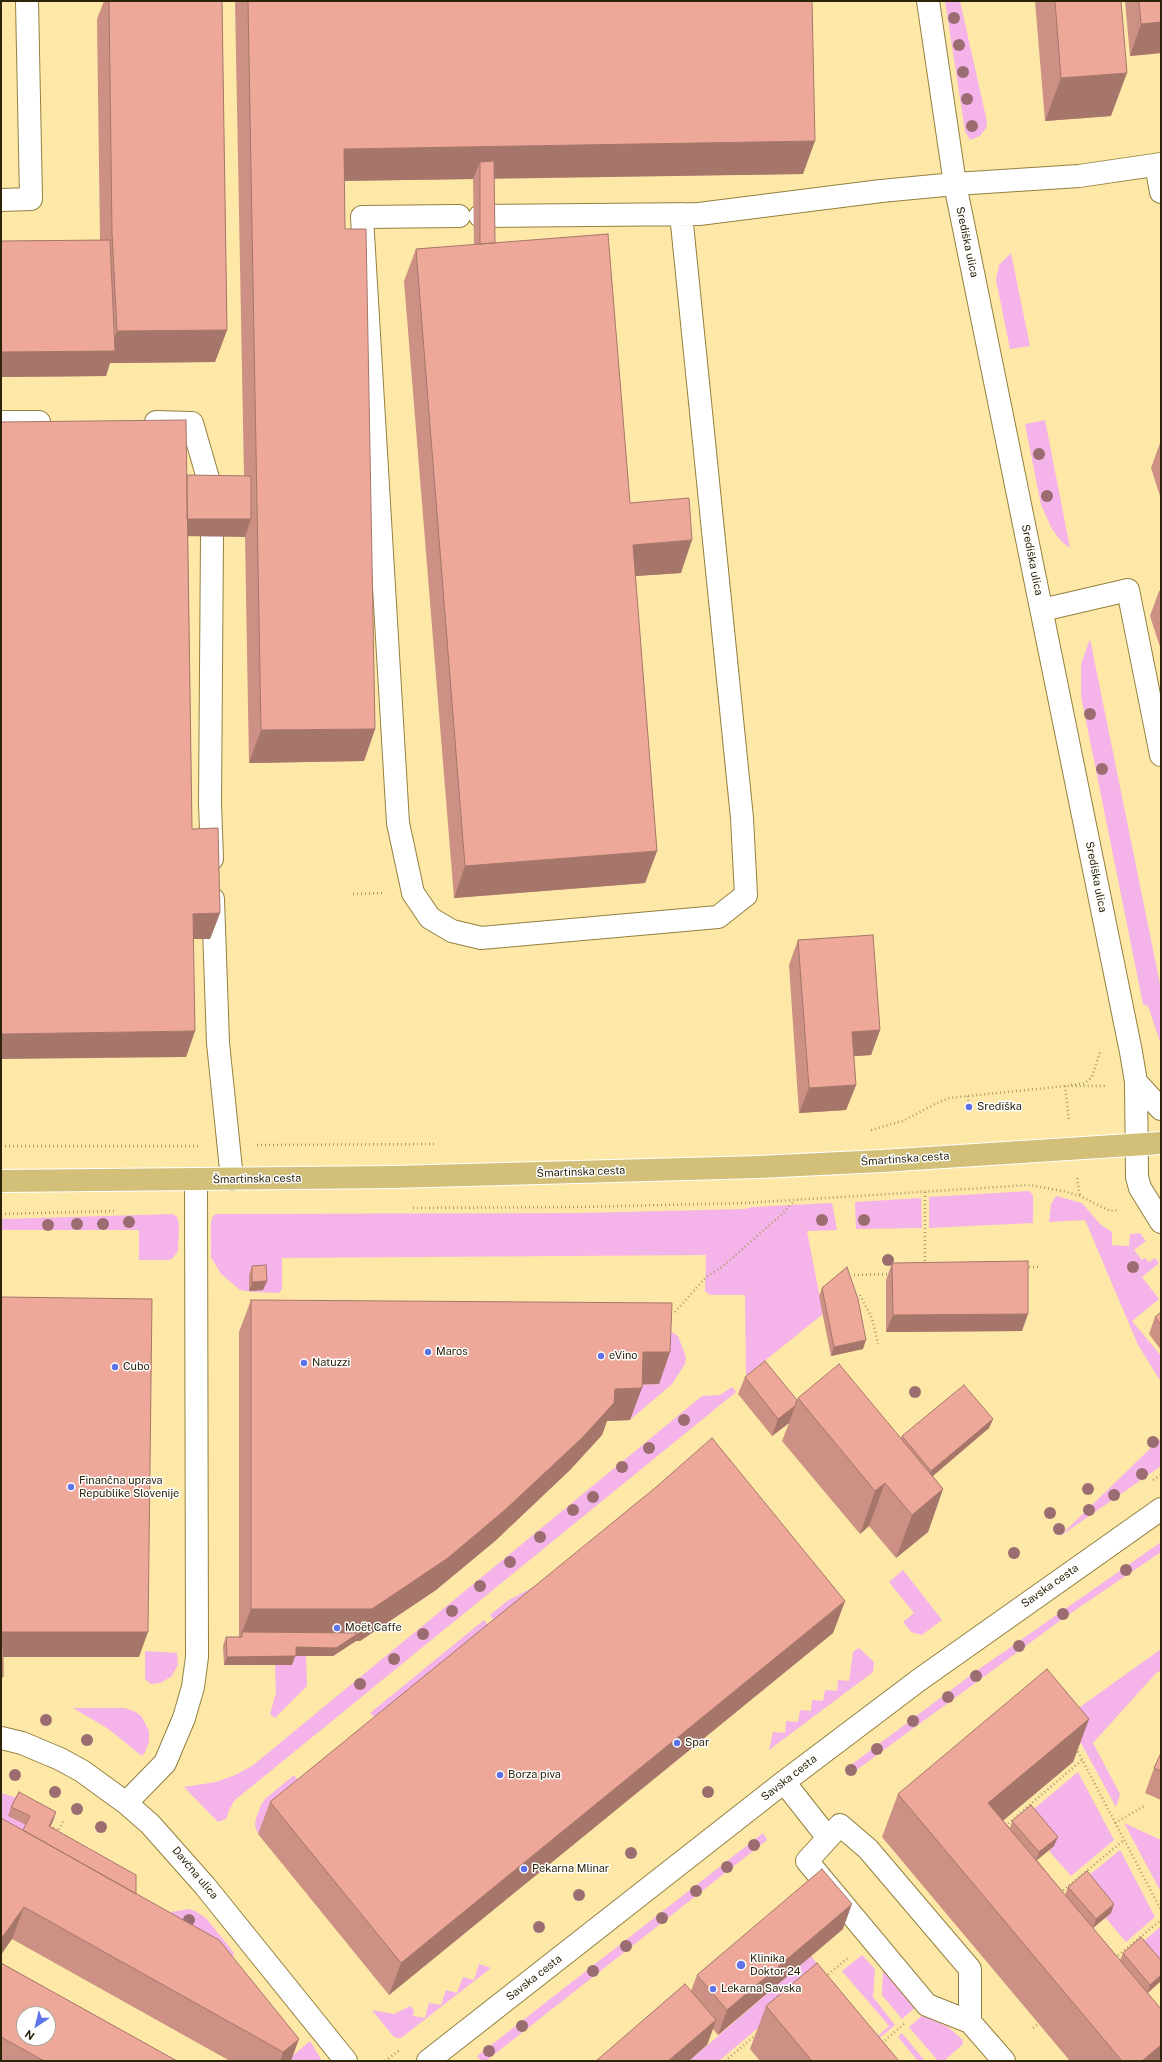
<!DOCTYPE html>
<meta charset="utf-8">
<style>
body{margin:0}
#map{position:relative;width:1162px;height:2062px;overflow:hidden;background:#fde8a7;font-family:"Public Sans",sans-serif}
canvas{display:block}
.frame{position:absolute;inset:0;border:2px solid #2c2409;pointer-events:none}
.north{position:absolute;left:16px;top:2006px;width:40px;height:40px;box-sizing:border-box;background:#fff;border:1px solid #aba79d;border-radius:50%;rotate:215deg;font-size:11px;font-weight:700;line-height:16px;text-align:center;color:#2c2409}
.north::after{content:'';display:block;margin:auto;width:14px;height:18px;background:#5e72e9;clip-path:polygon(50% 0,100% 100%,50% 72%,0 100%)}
</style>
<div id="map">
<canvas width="1162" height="2062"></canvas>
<div class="frame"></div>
<div class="north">N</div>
</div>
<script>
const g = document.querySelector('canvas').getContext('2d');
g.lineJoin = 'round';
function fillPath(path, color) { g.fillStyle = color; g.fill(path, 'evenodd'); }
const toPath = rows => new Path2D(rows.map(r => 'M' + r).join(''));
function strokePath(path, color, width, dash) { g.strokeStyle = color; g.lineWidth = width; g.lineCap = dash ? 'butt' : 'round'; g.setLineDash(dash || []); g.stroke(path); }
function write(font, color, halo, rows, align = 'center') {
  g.font = font + ' "Public Sans",sans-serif'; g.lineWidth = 3; g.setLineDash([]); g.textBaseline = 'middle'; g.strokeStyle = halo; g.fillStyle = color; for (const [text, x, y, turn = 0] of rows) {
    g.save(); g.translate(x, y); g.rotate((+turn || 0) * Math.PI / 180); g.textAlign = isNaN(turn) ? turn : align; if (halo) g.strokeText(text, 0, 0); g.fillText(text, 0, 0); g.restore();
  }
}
fillPath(toPath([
 [945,1,960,1,987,122,986,128,980,136,970,140,965,131],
 [1011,253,1030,346,1010,349,996,280,999,265],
 [1045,420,1070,548,1061,541,1052,529,1041,505,1025,424],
 [1090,639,1161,989,1161,1045,1148,1006,1143,1004,1081,696,1081,664],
 [1029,1191,1033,1195,1033,1223,929,1228,929,1197],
 [1056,1196,1082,1203,1101,1225,1112,1232,1112,1245,1129,1246,1130,1234,1140,1233,1146,1241,1134,1250,1142,1260,1145,1258,1149,1262,1155,1258,1159,1263,1142,1277,1159,1299,1132,1321,1161,1356,1161,1382,1138,1345,1085,1220,1049,1222,1051,1204],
 [921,1198,922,1228,856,1229,855,1202],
 [832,1203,837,1230,807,1231,823,1314,747,1375,746,1375,745,1295,710,1295,705,1291,706,1255,282,1258,282,1289,279,1293,253,1292,240,1290,221,1274,211,1257,211,1222,213,1216,216,1214,581,1213,745,1209,752,1207],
 [173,1214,177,1217,179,1224,178,1251,173,1258,169,1260,139,1260,139,1230,1,1230,1,1219],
 [666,1328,678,1336,686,1357,685,1364,672,1384,630,1420,631,1385,659,1384,660,1335],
 [732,1387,736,1392,235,1800,230,1808,226,1819,218,1822,184,1787,216,1782,235,1775,252,1766,702,1396,720,1395],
 [1161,1438,1161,1466,1059,1537],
 [1161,1542,1161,1552,1068,1615,851,1774,847,1768,975,1672],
 [903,1570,942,1620,922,1635,911,1632,903,1622,914,1613,889,1582],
 [554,1576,500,1628,490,1615,507,1601],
 [484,1620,495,1633,381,1725,370,1713],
 [859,1648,874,1662,873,1672,769,1750,773,1732,785,1733,786,1721,798,1722,800,1710,811,1711,812,1700,823,1701,825,1690,837,1691,838,1680,849,1681,853,1652],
 [1161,1649,1161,1671,1157,1672,1093,1743,1120,1794,1116,1807,1059,1703,1073,1712],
 [145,1651,177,1653,178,1665,171,1677,160,1683,151,1684,145,1679],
 [292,1656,306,1656,307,1686,275,1718,270,1714,276,1693,275,1665,292,1665],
 [73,1708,125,1708,136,1712,142,1717,149,1731,149,1742,145,1752,142,1756,107,1728],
 [1078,1772,1114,1840,1071,1876,1049,1851,1054,1846,1028,1814],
 [294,1775,308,1793,258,1834,255,1826,256,1818,261,1805,265,1799],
 [1,1793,31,1802,55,1818,53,1821,15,1801,27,1825,18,1844,1,1835],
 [1124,1823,1161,1840,1161,1892],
 [763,1833,767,1840,486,2061,481,2061,477,2056],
 [1120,1850,1155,1917,1126,1942,1105,1917,1083,1880],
 [189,1909,195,1911,206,1918,234,1953,233,1956,218,1969,171,1912],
 [1160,1927,1161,1928,1161,1972,1138,1946],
 [862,1955,875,1969,873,1997,895,2025,860,2054,859,2053,889,2026,842,1971],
 [811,1956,824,1972,719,2061,689,2061],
 [479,1964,491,1968,401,2038,396,2038,392,2035,372,2010,394,2014,410,2006,414,2010,413,2016,425,2018,429,2003,441,2005,446,1990,457,1993,463,1977,474,1980],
 [883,1968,916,2007,902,2019,882,1995],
 [923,2015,948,2027,963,2040,962,2045,946,2059,947,2061,938,2061,909,2027],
 [902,2033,925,2061,918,2061,898,2037],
 [310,2041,322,2061,293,2061,290,2058]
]), '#f4b4e9');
const minor = toPath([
 [928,1,955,184,1131,1052,1136,1082,1137,1177,1140,1188,1161,1222],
 [1156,165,1161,192],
 [1,200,31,199,27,1],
 [459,216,362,217,398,823,413,893,430,918,452,931,481,938,718,917,746,895,742,818,681,214],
 [480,216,699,214,881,191,955,184,1079,176,1161,164],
 [1,422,39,422],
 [156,422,192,423,212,492],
 [1042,610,1128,590,1161,755],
 [212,859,210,803,212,536],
 [213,899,218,1043,232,1179],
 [1136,1082,1161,1109],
 [1,1738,22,1743,60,1759,82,1771,126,1803,150,1824,205,1886,346,2061],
 [784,1782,828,1838],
 [126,1803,165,1763,184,1718,193,1687,197,1657,196,1180],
 [970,2022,970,1969,868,1849,840,1825,807,1861,927,2005,970,2022,1004,2061],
 [428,2061,784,1782,919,1680,1161,1509]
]);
const major = toPath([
 [1,1181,393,1177,759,1167,882,1161,1161,1143]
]);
strokePath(minor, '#938041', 24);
strokePath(major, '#fff', 24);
strokePath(toPath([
 [353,894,384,893],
 [1071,1085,1085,1083,1092,1077,1100,1052],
 [1065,1086,1069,1120],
 [968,1096,969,1107],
 [871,1130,905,1120,935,1104,949,1098,1065,1086,1107,1086],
 [257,1145,434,1144],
 [1,1146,198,1146],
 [1077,1178,1080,1196],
 [925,1192,925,1266],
 [413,1208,581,1207,746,1203,1030,1185,1063,1191,1080,1196,1110,1211,1119,1210],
 [1,1214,114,1211],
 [1025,1267,1041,1267],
 [854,1275,890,1274],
 [860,1295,872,1318,878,1344],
 [675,1312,706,1277,722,1267,781,1215,794,1201],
 [1153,1480,1161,1475],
 [1076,1748,1161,1910],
 [1115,1823,1144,1806],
 [49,1826,58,1831,64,1820],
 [1005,1826,1082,1760],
 [1060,1893,1124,1840],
 [1115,1958,1161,1920],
 [825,1977,849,1957],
 [1033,2028,1038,2024],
 [882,2043,905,2023],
 [385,2061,401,2049],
 [725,2061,757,2034]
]), '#ac9c6a', 2.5, [1, 3]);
strokePath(minor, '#fff', 22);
strokePath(major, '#d2bf78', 22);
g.fillStyle = '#9b6d70';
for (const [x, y] of [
 [954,18],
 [959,45],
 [963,72],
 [967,99],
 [972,126],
 [1039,454],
 [1047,496],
 [1090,714],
 [1102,769],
 [822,1220],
 [864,1220],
 [129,1222],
 [77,1224],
 [103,1224],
 [48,1225],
 [888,1260],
 [1133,1267],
 [915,1392],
 [684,1420],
 [1153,1442],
 [649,1448],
 [622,1467],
 [1142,1474],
 [1088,1489],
 [1114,1495],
 [593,1497],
 [573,1510],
 [1089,1510],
 [1050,1513],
 [1059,1529],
 [540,1537],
 [1014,1553],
 [510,1562],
 [1126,1570],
 [480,1586],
 [452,1611],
 [1063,1614],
 [423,1634],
 [1019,1646],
 [394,1659],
 [976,1676],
 [360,1684],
 [948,1697],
 [46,1720],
 [913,1721],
 [87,1740],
 [877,1749],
 [851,1770],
 [15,1775],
 [55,1792],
 [708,1792],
 [77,1809],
 [101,1827],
 [754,1845],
 [631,1853],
 [727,1867],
 [696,1891],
 [579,1895],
 [662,1918],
 [189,1920],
 [539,1927],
 [626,1946],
 [593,1971],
 [522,2026],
 [489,2051]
]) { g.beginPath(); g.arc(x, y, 6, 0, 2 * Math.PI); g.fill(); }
fillPath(toPath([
 [104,1,222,1,227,330,215,362,110,363,106,376,1,377,1,241,100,240,97,19],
 [235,1,812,1,803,174,494,178,495,243,630,503,681,573,635,576,657,851,645,883,454,898,404,281,416,249,474,245,473,179,344,181,345,229,375,729,364,761,249,763,245,536,188,536,192,829,220,913,210,939,193,939,195,1031,186,1057,187,475,244,476],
 [1035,1,1121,1,1111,116,1045,121],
 [1125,1,1161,1,1161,53,1130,56],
 [1160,443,1161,443,1161,499,1151,468],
 [1161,590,1161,650,1150,616,1159,591],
 [798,940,880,1030,871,1055,854,1056,856,1085,846,1110,799,1113,789,965],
 [892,1263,1022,1331,886,1332,886,1280],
 [252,1266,267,1281,263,1290,249,1291,249,1275],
 [822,1288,863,1349,831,1356,819,1296],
 [251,1300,670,1352,659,1384,642,1384,630,1420,607,1421,602,1435,570,1470,495,1541,436,1590,360,1641,356,1641,333,1656,295,1656,292,1665,224,1665,223,1646,226,1637,239,1637,239,1332],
 [1161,1312,1161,1350,1149,1334,1155,1317],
 [745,1377,797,1400,798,1398,901,1438,902,1436,993,1419,989,1428,933,1476,943,1489,928,1532,896,1558,869,1526,860,1534,782,1441,789,1423,772,1436,738,1394],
 [845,1601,833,1633,389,1995,258,1834,270,1802],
 [1089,1719,1073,1762,1003,1820,1010,1828,1012,1821,1054,1846,1037,1860,1065,1895,1068,1887,1114,1904,1111,1913,1093,1928,1120,1960,1123,1953,1161,1960,1161,1981,1148,1993,1161,2061,1070,2061,882,1837,898,1794],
 [1161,1753,1161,1800,1145,1793,1154,1768],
 [11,1807,53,1821,50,1827,136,1894,291,2061,230,2061,12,1939,23,1830,26,1825,8,1816],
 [843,1929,718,2035,713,2029,707,2045,691,1991,697,1975],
 [1,1963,177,2061,1,2061],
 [766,2006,899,2061,760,2061,750,2049]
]), '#cc9084');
fillPath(toPath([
 [1161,22,1161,53,1130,56,1141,24],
 [1127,73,1111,116,1045,121,1061,78],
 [815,141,803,174,480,179,480,162,473,179,332,181,344,149],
 [227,330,215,362,110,363,106,376,1,377,1,352,110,351,117,331],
 [185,519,251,519,245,537,178,536],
 [692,540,681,573,621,577,633,545],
 [375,729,364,761,249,763,261,730],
 [657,851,645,883,454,898,465,866],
 [220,913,210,939,184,939,193,914],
 [880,1030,871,1055,843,1057,852,1032],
 [195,1031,186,1057,1,1059,1,1034],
 [856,1085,846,1110,799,1113,809,1088],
 [267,1281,263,1290,249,1291,252,1282],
 [1028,1314,1022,1331,886,1332,893,1315],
 [866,1340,863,1349,831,1356,834,1347],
 [643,1352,670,1352,659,1384,631,1385],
 [642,1388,630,1420,607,1421,602,1435,570,1470,495,1541,436,1590,360,1641,356,1641,333,1656,295,1656,292,1665,224,1665,227,1657,242,1637,242,1632,251,1609,615,1389],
 [795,1406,789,1423,772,1436,778,1419],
 [993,1419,989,1428,928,1480,931,1471],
 [885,1483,869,1526,860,1534,875,1491],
 [943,1489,928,1532,896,1558,912,1515],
 [845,1601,833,1633,389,1995,401,1963],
 [1,1632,148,1632,139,1657,1,1657],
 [1089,1719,1073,1762,973,1846,988,1803],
 [56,1812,53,1821,46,1835,49,1826],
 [1058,1837,1054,1846,1036,1861,1039,1852],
 [852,1904,843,1929,718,2035,727,2010],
 [1114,1904,1111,1913,1093,1928,1096,1919],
 [24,1907,12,1939,1,1955,1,1939],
 [1161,1975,1161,1981,1147,1993,1150,1985],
 [716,2020,707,2045,689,2061,668,2061],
 [299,2039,291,2061,280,2061,283,2052],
 [1161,2045,1161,2061,1142,2061]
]), '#a6766b');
const building = toPath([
 [109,1,222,1,227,330,117,331,112,233,109,1],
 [248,1,812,1,815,141,344,149,345,229,366,229,375,729,261,730,248,1],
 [1055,1,1121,1,1127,73,1061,78,1055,1],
 [1139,1,1161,1,1161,22,1141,24,1139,1],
 [494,161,495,243,480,244,480,162,494,161],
 [608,234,630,503,689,498,692,540,633,545,657,851,465,866,416,249,608,234],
 [110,240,115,351,1,352,1,241,110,240],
 [186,420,192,829,218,828,220,913,193,914,195,1031,1,1034,1,422,186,420],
 [187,475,251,476,251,519,187,519,187,475],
 [873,935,880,1030,852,1032,856,1085,809,1088,798,940,873,935],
 [1028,1261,1028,1314,893,1315,892,1263,1028,1261],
 [266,1265,267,1281,252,1282,252,1266,266,1265],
 [847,1267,858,1299,866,1340,834,1347,822,1288,847,1267],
 [1,1297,152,1299,148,1632,1,1632,1,1297],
 [251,1300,672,1303,670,1352,643,1352,642,1388,615,1389,614,1403,582,1438,506,1509,448,1558,372,1609,251,1609,251,1300],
 [1161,1312,1161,1325,1155,1317,1161,1312],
 [765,1361,797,1400,795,1406,778,1419,745,1377,765,1361],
 [839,1364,943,1489,912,1515,885,1483,875,1491,798,1398,839,1364],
 [964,1385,993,1419,931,1471,902,1436,964,1385],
 [712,1438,845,1601,401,1963,270,1802,655,1488,712,1438],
 [242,1632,359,1633,336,1648,296,1647,296,1656,227,1657,226,1637,242,1637,242,1632],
 [1,1648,3,1648,3,1677,1,1677,1,1648],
 [1047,1669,1089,1719,988,1803,1161,2009,1161,2045,1142,2061,1122,2061,898,1794,1047,1669],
 [1161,1753,1161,1771,1154,1768,1161,1753],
 [19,1792,56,1812,49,1826,136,1875,136,1894,23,1830,30,1816,11,1807,19,1792],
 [1031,1805,1058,1837,1039,1852,1012,1821,1031,1805],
 [1,1818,219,1940,299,2039,283,2052,24,1907,1,1939,1,1818],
 [822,1869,852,1904,727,2010,697,1975,822,1869],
 [1087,1871,1114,1904,1096,1919,1068,1887,1087,1871],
 [1141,1937,1161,1960,1161,1975,1150,1985,1123,1953,1141,1937],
 [1,1963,177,2061,44,2061,1,2037,1,1963],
 [24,2014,48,2014,48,2038,24,2038,24,2014],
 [817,1963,899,2061,812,2061,766,2006,817,1963],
 [685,1984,716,2020,668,2061,596,2061,685,1984]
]);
fillPath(building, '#eda899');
strokePath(building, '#a6766b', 1);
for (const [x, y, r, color] of [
 [969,1107,4,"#5e72e9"],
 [428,1352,4,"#5e72e9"],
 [601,1356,4,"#5e72e9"],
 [304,1363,4,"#5e72e9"],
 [115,1367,4,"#5e72e9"],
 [71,1487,4,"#5e72e9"],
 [337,1628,4,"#5e72e9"],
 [677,1743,4,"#5e72e9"],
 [500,1775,4,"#5e72e9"],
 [524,1869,4,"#5e72e9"],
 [741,1965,5,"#5e72e9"],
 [713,1989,4,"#5e72e9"]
]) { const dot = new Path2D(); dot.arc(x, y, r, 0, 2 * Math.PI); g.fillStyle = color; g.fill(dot); strokePath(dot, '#fff', 1.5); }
write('11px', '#2c2409', '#fff', [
 ["Središka ulica",967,242,78],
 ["Središka ulica",1032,560,79],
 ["Središka ulica",1096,877,79],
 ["Šmartinska cesta",905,1159,-4],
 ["Šmartinska cesta",581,1172,-2],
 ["Šmartinska cesta",257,1179,-1],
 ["Savska cesta",1050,1586,-35],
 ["Savska cesta",789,1778,-38],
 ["Davčna ulica",195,1873,50],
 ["Savska cesta",534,1978,-38]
]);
write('11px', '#2c2409', '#fff', [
 ["Središka",977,1107],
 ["Maros",436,1352],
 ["eVino",609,1356],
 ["Natuzzi",312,1363],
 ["Cubo",123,1367],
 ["Finančna uprava",79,1481],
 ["Republike Slovenije",79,1494],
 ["Moët Caffe",345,1628],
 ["Spar",685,1743],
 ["Borza piva",508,1775],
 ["Pekarna Mlinar",532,1869],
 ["Klinika",750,1959],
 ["Doktor 24",750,1972],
 ["Lekarna Savska",721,1989]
], 'left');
</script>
